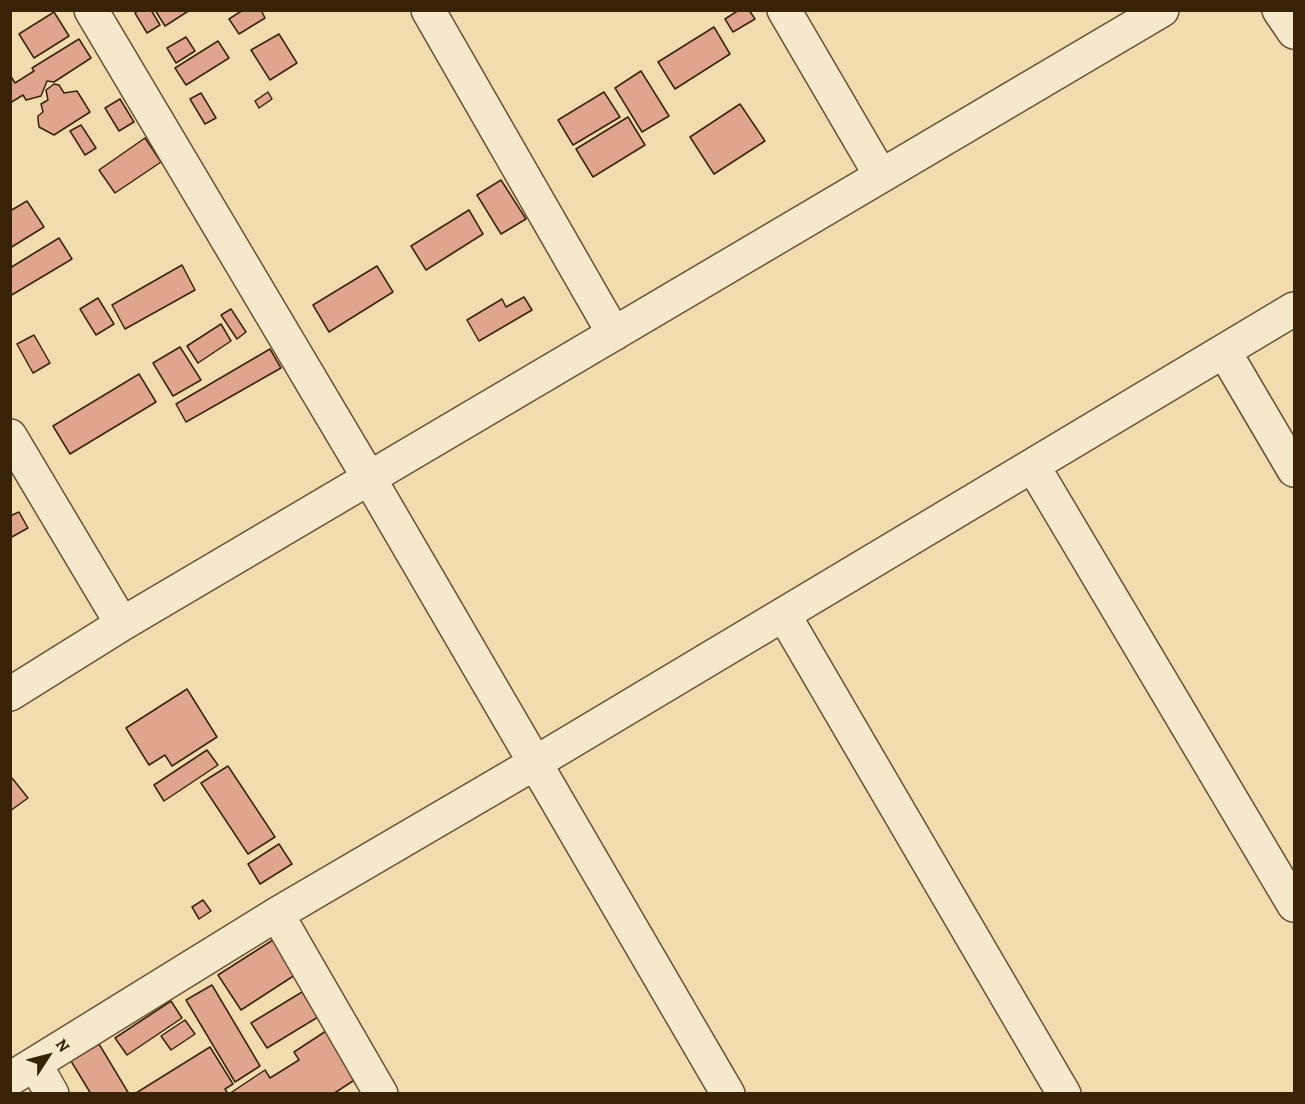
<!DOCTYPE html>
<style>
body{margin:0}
#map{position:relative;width:1305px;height:1104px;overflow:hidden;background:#f1dcb0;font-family:Alegreya,serif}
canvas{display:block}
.frame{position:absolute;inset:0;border:12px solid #392307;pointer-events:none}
.north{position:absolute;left:18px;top:1026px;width:60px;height:60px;-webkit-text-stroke:4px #f6e8cc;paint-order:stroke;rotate:54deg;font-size:16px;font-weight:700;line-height:24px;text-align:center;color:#392307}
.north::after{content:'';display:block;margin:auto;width:21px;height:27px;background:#392307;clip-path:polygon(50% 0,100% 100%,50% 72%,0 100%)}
</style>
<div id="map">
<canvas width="1305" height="1104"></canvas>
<div class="frame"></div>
<div class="north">N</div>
</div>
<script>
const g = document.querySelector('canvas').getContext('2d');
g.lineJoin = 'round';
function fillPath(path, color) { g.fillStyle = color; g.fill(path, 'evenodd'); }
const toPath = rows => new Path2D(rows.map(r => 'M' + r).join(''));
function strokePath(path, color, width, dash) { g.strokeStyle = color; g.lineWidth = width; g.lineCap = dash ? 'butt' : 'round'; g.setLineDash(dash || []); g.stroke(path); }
const building = toPath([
 [139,10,151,10,160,25,147,33,135,13,139,10],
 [155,10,190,10,165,26,155,10],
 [243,10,261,10,265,18,239,34,229,19,243,10],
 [739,10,749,10,755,19,733,32,725,19,739,10],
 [54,12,69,36,34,58,19,34,54,12],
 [714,27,730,54,675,89,658,62,714,27],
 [279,34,297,63,270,80,251,50,279,34],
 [186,37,195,51,176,63,167,48,186,37],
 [79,39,91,58,54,82,47,81,41,96,26,100,23,95,10,103,10,75,15,83,34,71,32,68,79,39],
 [218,41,229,58,186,85,175,68,218,41],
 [641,71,669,116,642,132,615,88,641,71],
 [54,84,59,85,64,93,77,91,90,112,54,135,39,127,38,119,38,116,43,112,41,104,48,100,46,90,54,84],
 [268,92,272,99,259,108,255,101,268,92],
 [604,92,620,117,573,145,558,120,604,92],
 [201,93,216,118,205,124,190,99,201,93],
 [120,99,134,122,119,131,105,108,120,99],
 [740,104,765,141,714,174,690,137,740,104],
 [628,117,645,145,593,177,576,149,628,117],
 [81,125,96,148,85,155,70,131,81,125],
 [145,138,161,162,115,193,99,170,145,138],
 [501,180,526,219,501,234,477,195,501,180],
 [27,201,44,227,10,248,10,211,27,201],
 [469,210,483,234,426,270,411,246,469,210],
 [59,238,72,259,10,296,10,268,59,238],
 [182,265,195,290,125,329,112,305,182,265],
 [377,266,393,292,329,332,313,305,377,266],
 [524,297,532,310,479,341,467,320,502,299,506,307,524,297],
 [98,298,114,324,96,335,80,309,98,298],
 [231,309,246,332,237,339,221,315,231,309],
 [221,324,231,341,198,363,187,346,221,324],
 [34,335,50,363,33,373,17,344,34,335],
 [180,347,201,380,173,396,153,363,180,347],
 [270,349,281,368,186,422,176,404,270,349],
 [139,374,156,402,70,454,53,426,139,374],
 [19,512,28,528,10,538,10,516,19,512],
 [187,689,217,737,172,766,165,755,149,765,126,728,187,689],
 [207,750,218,765,164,801,154,785,207,750],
 [228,766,275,837,248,854,201,783,228,766],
 [12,778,28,798,10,811,10,779,12,778],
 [279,844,292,864,260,884,248,864,279,844],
 [203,900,211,911,199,919,192,907,203,900],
 [276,938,298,973,241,1010,218,975,276,938],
 [212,985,260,1066,235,1082,186,1000,212,985],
 [302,992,318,1017,267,1048,251,1023,302,992],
 [171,1001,182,1018,127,1055,115,1038,171,1001],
 [185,1020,195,1034,171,1050,161,1036,185,1020],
 [326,1031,356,1079,333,1094,229,1094,265,1070,270,1078,299,1060,294,1052,326,1031],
 [99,1044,129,1094,91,1094,71,1061,99,1044],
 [210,1047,233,1084,225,1089,228,1094,136,1093,210,1047]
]);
fillPath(building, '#dfa58d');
strokePath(building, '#392307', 1.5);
const minor = toPath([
 [91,10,369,478,728,1094],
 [428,10,614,334],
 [784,10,881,176],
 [1279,10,1294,32],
 [1224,351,1294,470],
 [10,436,122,624],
 [1033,466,1294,905],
 [784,615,1064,1094],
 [10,694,122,624,1162,10],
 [277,914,381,1094],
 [35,1064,52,1094],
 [10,1079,277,914,535,763,1294,309]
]);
strokePath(minor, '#675131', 36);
strokePath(minor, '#f6e8cc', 33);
</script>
